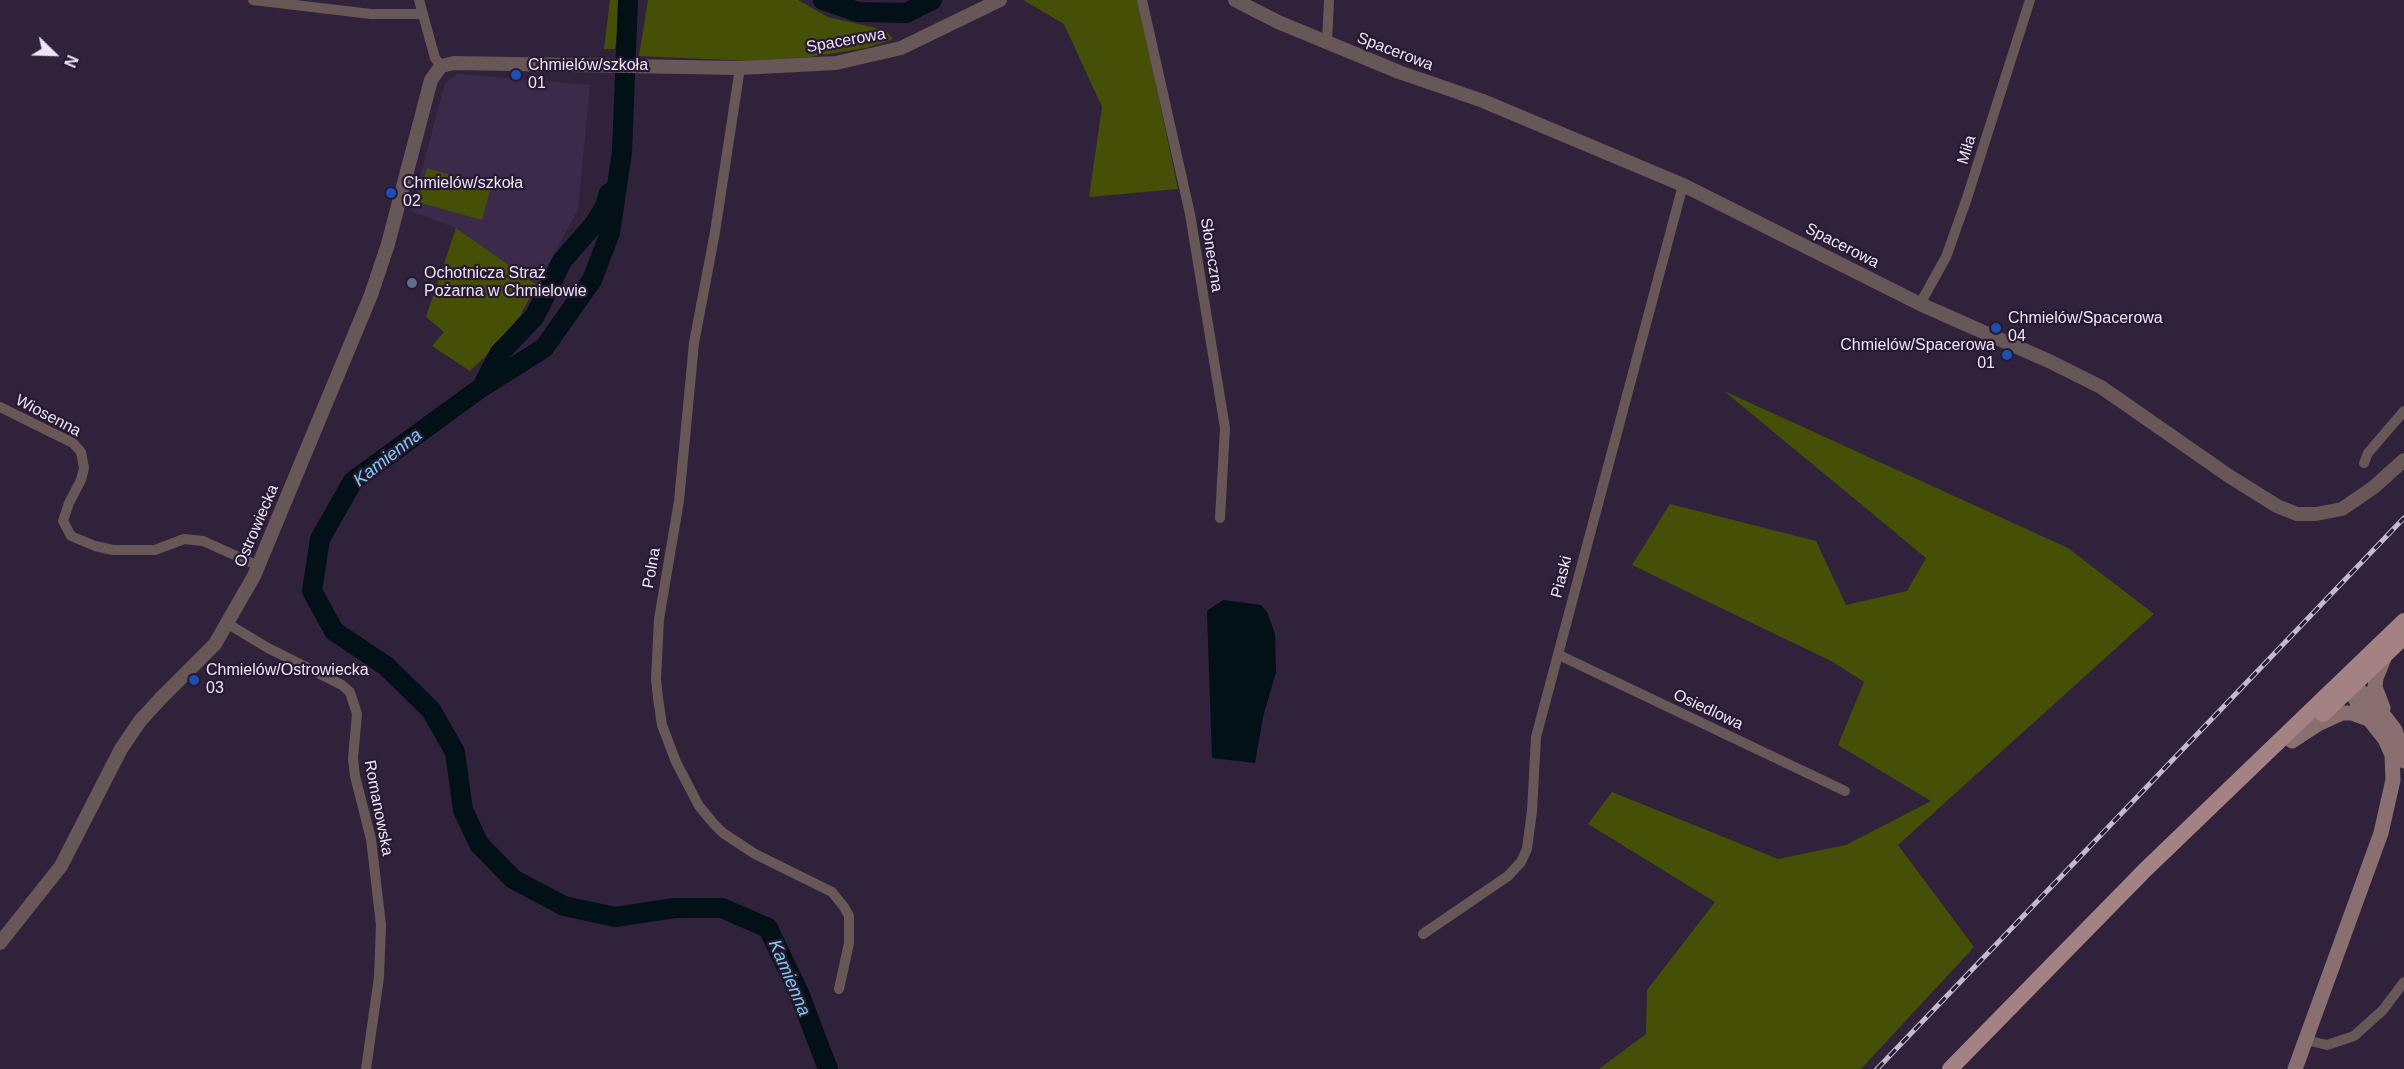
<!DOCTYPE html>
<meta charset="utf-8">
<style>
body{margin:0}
#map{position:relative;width:2404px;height:1069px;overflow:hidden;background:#31223c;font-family:Arial,sans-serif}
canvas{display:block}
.north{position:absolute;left:24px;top:24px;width:60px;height:60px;-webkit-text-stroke:4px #271931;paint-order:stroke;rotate:113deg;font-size:16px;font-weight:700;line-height:24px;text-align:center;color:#eee5f7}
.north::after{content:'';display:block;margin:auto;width:21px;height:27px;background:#eee5f7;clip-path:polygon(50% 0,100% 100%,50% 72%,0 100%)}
</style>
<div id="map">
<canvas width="2404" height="1069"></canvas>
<div class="north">N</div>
</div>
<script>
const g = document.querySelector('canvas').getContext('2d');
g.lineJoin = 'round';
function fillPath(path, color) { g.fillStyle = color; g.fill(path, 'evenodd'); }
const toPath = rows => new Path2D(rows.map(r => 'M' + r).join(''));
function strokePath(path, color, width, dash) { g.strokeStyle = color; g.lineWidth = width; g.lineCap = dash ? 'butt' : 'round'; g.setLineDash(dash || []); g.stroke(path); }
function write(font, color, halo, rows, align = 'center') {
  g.font = font + ' Arial,sans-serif'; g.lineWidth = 4.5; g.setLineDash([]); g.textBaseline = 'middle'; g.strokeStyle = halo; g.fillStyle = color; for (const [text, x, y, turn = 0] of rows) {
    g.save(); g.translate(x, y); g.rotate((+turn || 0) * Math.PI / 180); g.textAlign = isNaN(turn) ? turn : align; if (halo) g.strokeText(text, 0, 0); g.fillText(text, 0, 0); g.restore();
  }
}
fillPath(toPath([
 [457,74,590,85,578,210,537,285,456,228,411,211,445,83]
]), '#3b2a49');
fillPath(toPath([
 [610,0,622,0,615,49,604,49],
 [648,0,798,0,828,17,885,30,893,39,866,48,810,57,749,61,639,56],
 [1023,0,1138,0,1178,189,1089,197,1102,107,1064,24],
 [427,168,491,187,482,220,417,202],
 [456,228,537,285,520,316,488,354,470,371,432,346,444,332,426,317],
 [1724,391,2068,548,2154,614,1898,845,1974,947,1861,1069,1599,1069,1646,1034,1647,990,1715,902,1588,824,1612,792,1778,859,1846,845,1931,801,1838,745,1864,682,1833,662,1632,565,1670,504,1816,541,1846,605,1907,591,1926,558]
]), '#464f06');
fillPath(toPath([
 [1223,600,1261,605,1267,612,1275,634,1276,672,1263,717,1255,763,1212,758,1207,611]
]), '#021017');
strokePath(toPath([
 [628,0,622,152,610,233,592,280,544,348,482,387,353,481,320,539,312,591,334,631,386,666,431,710,455,752,463,810,479,844,513,879,564,906,615,917,675,908,722,908,768,928,799,993,828,1069],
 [823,0,858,12,906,13,932,0],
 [483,385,499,354,535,316,562,261,595,223,605,206,609,193]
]), '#021017', 20);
strokePath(toPath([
 [253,0,371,14,423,14],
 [419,0,435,58,441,66],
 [1142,0,1190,214,1225,428,1220,518],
 [1327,42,1329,0],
 [740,68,715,232,694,343,679,501,659,619,656,679,658,698,662,725,676,762,699,806,714,824,723,833,755,854,832,892,844,907,849,916,849,943,839,989],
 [1920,304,1946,257,1966,201,2030,0],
 [0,407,73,443,81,452,84,468,81,480,69,503,63,521,71,536,95,546,113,550,155,550,184,539,203,541,259,566],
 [2364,463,2368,453,2404,411],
 [228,624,268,648,342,685,350,692,357,714,353,758,355,776,371,839,381,925,379,977,366,1069],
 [1559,655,1845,791],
 [1423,934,1508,876,1521,862,1527,849,1532,811,1536,737,1683,185],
 [2306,1040,2327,1045,2354,1036,2383,1010,2404,982]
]), '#675757', 10);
strokePath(toPath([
 [1235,0,1278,22,1399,72,1483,101,1683,185,1920,304,2051,362,2101,387,2229,476,2277,506,2297,514,2316,514,2342,509,2374,487,2404,460],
 [0,943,61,866,121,749,140,721,161,698,215,644,254,576,371,295,388,244,431,80,441,66,454,63,740,68,836,63,901,48,1000,0]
]), '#675757', 14);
strokePath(toPath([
 [2347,681,2373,701,2395,730,2404,761],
 [2383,708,2375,687,2376,678,2384,658],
 [2292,741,2318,724,2342,713,2352,713,2368,719],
 [2295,1069,2381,833,2393,780,2392,755,2385,739,2361,709,2345,680]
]), '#8a6f70', 15);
strokePath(toPath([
 [2323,714,2404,637],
 [1950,1069,2145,870,2404,621]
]), '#a48284', 16);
const rail = toPath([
 [1877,1069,2404,518]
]);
strokePath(rail, '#c4bace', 5);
strokePath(rail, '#271931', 3, [9]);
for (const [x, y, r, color] of [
 [516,75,6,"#1a4fb4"],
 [391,193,6,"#1a4fb4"],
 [412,283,6,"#5c6f8a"],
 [1996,328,6,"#1a4fb4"],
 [2007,355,6,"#1a4fb4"],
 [194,680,6,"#1a4fb4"]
]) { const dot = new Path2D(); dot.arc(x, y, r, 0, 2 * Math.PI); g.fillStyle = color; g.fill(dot); strokePath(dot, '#271931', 2); }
write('16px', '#eee5f7', '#271931', [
 ["Spacerowa",846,41,-10],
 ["Spacerowa",1395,52,21],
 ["Miła",1967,150,-73],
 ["Spacerowa",1842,246,27],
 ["Słoneczna",1211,255,81],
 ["Wiosenna",48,416,28],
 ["Ostrowiecka",257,526,-67],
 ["Polna",652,568,-80],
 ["Piaski",1562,577,-76],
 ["Osiedlowa",1708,710,25],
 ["Romanowska",378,808,79]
]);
write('16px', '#eee5f7', '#271931', [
 ["Chmielów/szkoła",528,66],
 ["01",528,84],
 ["Chmielów/szkoła",403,184],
 ["02",403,202],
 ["Ochotnicza Straż",424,274],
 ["Pożarna w Chmielowie",424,292],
 ["Chmielów/Spacerowa",2008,319],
 ["04",2008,337],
 ["Chmielów/Spacerowa",1995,346,"right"],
 ["01",1995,364,"right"],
 ["Chmielów/Ostrowiecka",206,671],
 ["03",206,689]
], 'left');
write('italic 18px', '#7acdf1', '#271931', [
 ["Kamienna",388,458,-38],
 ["Kamienna",789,978,67]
]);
</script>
